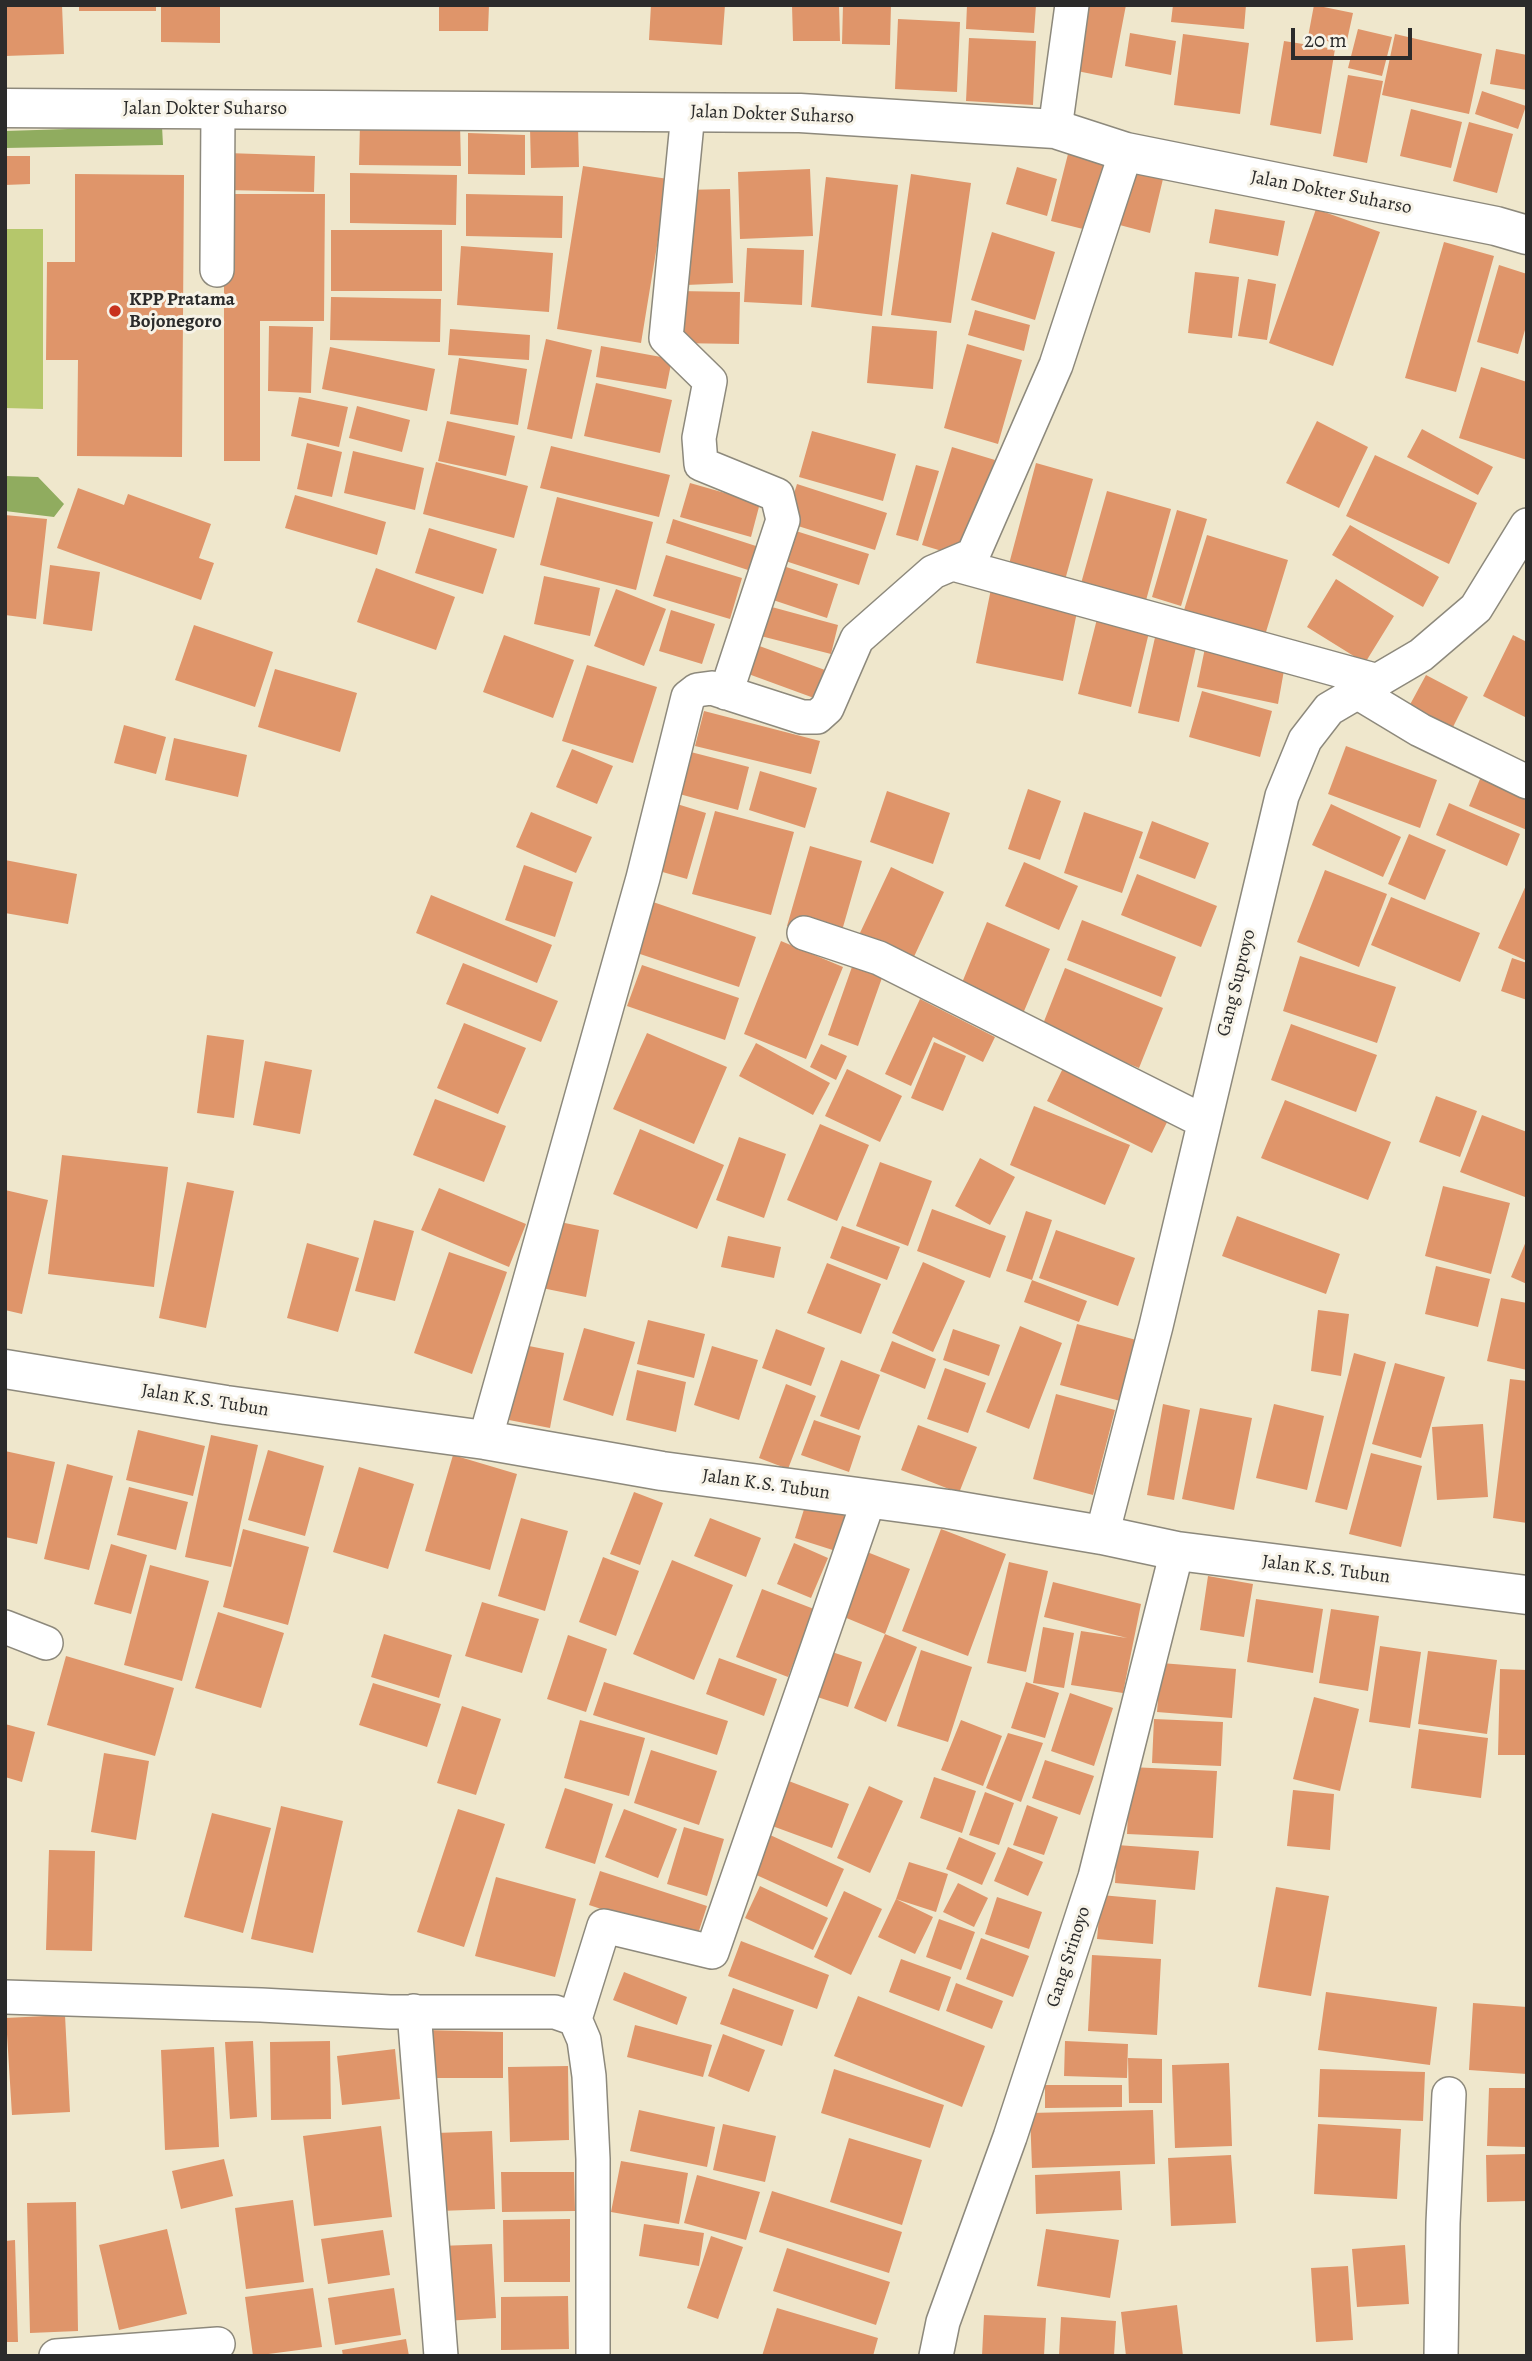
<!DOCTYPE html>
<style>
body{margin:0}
#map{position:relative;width:1532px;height:2361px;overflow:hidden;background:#efe7cc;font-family:Alegreya,serif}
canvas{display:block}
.frame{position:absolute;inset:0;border:7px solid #2b2b2b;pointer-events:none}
.scale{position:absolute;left:1291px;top:28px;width:121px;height:32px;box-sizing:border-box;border:4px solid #2b2b2b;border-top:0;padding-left:9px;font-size:21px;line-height:24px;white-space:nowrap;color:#2b2b2b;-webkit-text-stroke:5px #f7f3e8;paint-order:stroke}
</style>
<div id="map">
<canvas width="1532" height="2361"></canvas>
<div class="frame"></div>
<div class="scale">20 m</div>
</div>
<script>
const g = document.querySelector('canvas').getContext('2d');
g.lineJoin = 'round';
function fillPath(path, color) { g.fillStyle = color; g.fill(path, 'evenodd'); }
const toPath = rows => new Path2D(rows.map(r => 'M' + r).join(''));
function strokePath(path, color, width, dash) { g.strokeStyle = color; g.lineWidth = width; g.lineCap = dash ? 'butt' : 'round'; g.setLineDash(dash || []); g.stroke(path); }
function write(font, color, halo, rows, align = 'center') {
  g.font = font + ' Alegreya,serif'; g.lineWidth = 6; g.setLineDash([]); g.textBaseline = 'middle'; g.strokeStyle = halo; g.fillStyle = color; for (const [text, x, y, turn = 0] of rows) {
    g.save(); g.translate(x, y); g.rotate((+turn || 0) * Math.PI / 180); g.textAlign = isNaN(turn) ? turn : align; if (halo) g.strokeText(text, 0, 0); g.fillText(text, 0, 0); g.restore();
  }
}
fillPath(toPath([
 [5,229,43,229,43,409,5,408]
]), '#b5c76b');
fillPath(toPath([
 [162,126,163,145,5,148,5,131],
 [5,476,38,477,64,504,54,517,5,511]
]), '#90ac5f');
fillPath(toPath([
 [5,5,62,5,64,54,5,56],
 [79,5,156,5,156,11,79,11],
 [161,5,220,5,220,43,161,42],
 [439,5,489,5,488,31,439,31],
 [651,5,725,5,722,45,649,40],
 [792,5,839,5,840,41,793,41],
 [843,5,891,5,890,45,842,44],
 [967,5,1036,5,1034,33,966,29],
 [1085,5,1126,5,1112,78,1072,70],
 [1173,5,1246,5,1244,29,1171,22],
 [1314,5,1353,13,1346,45,1308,37],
 [898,19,960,22,957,92,895,89],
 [1358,29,1392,37,1382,76,1348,68],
 [1130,33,1176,41,1171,75,1125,66],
 [1183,34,1249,43,1240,114,1174,105],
 [1395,34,1482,54,1469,114,1382,95],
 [969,38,1036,41,1033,105,966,101],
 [1284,41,1335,49,1321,134,1270,125],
 [1496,49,1527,55,1527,90,1490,84],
 [1348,75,1383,81,1367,163,1333,156],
 [1482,91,1526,106,1518,129,1475,114],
 [1411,109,1462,122,1451,168,1400,156],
 [1469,122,1513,134,1497,193,1453,181],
 [360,124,460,124,461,166,359,165],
 [578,127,579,167,531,168,530,128],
 [468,133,525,135,525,175,468,174],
 [227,153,315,156,314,192,226,190],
 [1068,154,1112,165,1095,232,1051,221],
 [5,156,30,156,30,184,5,185],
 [583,166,668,179,641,343,557,329],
 [1017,167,1057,179,1047,216,1006,204],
 [810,169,813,236,740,239,738,172],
 [1125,170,1163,179,1150,233,1112,223],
 [350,173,457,175,456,225,350,223],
 [75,174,184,175,182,457,77,456,78,360,46,360,47,262,75,262],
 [911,174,971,183,951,323,891,315],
 [826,177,898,185,882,316,811,307],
 [730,189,733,283,686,285,682,190],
 [224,194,325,194,324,321,260,321,260,461,224,461],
 [466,194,563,196,562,238,466,236],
 [1215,209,1285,221,1278,256,1209,243],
 [1316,209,1380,232,1333,366,1269,343],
 [331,230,442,230,442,291,331,291],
 [992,232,1055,252,1035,320,971,300],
 [1444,242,1494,256,1456,392,1405,378],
 [461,246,553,253,549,312,457,305],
 [747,248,804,250,802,305,744,302],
 [1499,265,1527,274,1527,323,1518,354,1477,342],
 [1195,272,1239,277,1232,338,1188,333],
 [1248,279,1276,284,1267,340,1238,336],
 [677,291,740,292,739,344,676,343],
 [331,297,441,299,440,342,330,340],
 [975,310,1030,325,1024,351,968,335],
 [269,326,313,327,311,393,268,391],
 [872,326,937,331,933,389,867,383],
 [450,329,530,335,529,360,448,355],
 [546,339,592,350,572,439,527,429],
 [967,344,1022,360,998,444,944,428],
 [601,346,672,359,666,389,596,377],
 [330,347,435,369,427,411,322,389],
 [459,358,527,369,518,425,450,414],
 [1481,367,1527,382,1527,460,1459,438],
 [596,383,672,400,660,453,584,436],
 [299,397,348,407,339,447,291,436],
 [357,406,410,420,402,452,349,438],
 [447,421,515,436,506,476,438,461],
 [1317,421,1368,447,1339,508,1286,483],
 [1422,429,1493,467,1478,495,1407,457],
 [812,431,896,454,883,501,799,477],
 [307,443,342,452,332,497,297,489],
 [551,446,670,475,659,517,540,488],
 [952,447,995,460,965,558,922,545],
 [353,451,424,468,415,510,344,493],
 [1375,455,1477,503,1449,564,1346,516],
 [436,462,528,486,514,538,423,514],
 [1036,463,1093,479,1065,580,1009,564],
 [916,465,939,471,918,541,896,535],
 [690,483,760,503,751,537,680,517],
 [797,484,887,513,875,550,785,522],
 [78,488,124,505,128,494,211,524,199,558,214,563,201,600,57,548],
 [1107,491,1171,509,1145,604,1080,587],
 [295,495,386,522,377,555,285,528],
 [557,497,653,522,636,590,540,565],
 [1177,510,1207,519,1181,606,1152,597],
 [5,515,47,519,36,619,5,615],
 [673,519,759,547,751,571,666,543],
 [1350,525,1439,577,1423,607,1332,555],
 [780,526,869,554,859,585,770,556],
 [429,528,497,549,483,594,415,573],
 [1207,535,1288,560,1262,645,1181,620],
 [666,555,742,578,730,619,653,596],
 [771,562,838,584,827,618,761,596],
 [50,565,100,572,92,631,43,624],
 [376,568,455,597,436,650,357,622],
 [544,576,600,588,590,636,534,624],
 [1336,579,1394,616,1365,663,1307,627],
 [992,584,1079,602,1063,681,976,663],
 [616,589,666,609,644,666,594,646],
 [757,603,838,625,831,654,749,633],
 [1100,607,1152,620,1131,707,1078,694],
 [671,610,715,624,702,664,659,651],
 [1158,624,1199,634,1179,722,1138,713],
 [194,625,273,652,255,707,175,680],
 [504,635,574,660,553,718,483,692],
 [1513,635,1527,642,1527,718,1483,696],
 [743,640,825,670,814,698,732,668],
 [1206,643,1286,659,1278,704,1197,687],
 [587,665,657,687,633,763,562,741],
 [275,669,357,693,340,752,258,727],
 [1426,675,1468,697,1449,735,1406,712],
 [1202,691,1272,711,1260,757,1189,737],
 [704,711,820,741,811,774,695,746],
 [124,725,166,737,156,774,114,763],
 [174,738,247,755,238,797,165,780],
 [1346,746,1437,780,1420,828,1328,794],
 [572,749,613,766,597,804,556,787],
 [683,750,749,767,738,810,672,792],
 [760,771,817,788,805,828,749,810],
 [1482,774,1527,792,1527,830,1469,806],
 [1028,789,1061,801,1040,860,1008,849],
 [887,791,950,813,933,864,870,842],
 [1449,803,1520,834,1507,866,1436,835],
 [677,804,706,813,687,879,659,871],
 [1331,804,1401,837,1383,877,1312,845],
 [715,811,794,832,771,915,692,894],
 [531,812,592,837,576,873,516,847],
 [1084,812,1143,832,1122,893,1064,873],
 [1152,821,1209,843,1195,879,1139,858],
 [1409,834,1446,850,1425,900,1388,884],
 [810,846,862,861,839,941,787,926],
 [5,860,77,874,68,924,5,913],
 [1024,862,1078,886,1059,930,1005,906],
 [524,865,573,882,555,937,505,920],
 [891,867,944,892,912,961,859,935],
 [1325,870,1387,894,1359,967,1297,942],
 [1137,874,1217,906,1201,947,1121,915],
 [1527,883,1527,961,1498,948],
 [431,895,552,945,537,983,416,933],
 [1391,897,1480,933,1460,982,1371,945],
 [653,902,756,937,739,987,637,953],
 [1082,920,1176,957,1161,997,1067,960],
 [987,922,1050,949,1022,1016,959,990],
 [781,941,843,967,806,1059,744,1034],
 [1300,956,1396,987,1377,1043,1283,1011],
 [1512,958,1527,963,1527,1000,1501,991],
 [463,963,558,1001,541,1042,446,1004],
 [853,964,883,975,858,1046,828,1035],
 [642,965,739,998,725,1040,627,1006],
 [1065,968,1163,1008,1139,1068,1041,1029],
 [920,999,995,1037,983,1062,933,1037,911,1086,885,1074],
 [464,1023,526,1048,498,1114,437,1088],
 [1291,1024,1377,1055,1356,1112,1271,1080],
 [647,1033,727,1067,694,1144,613,1109],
 [207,1035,244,1040,234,1118,197,1113],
 [934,1042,966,1056,943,1111,911,1098],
 [756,1043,830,1083,813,1115,739,1076],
 [821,1044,847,1056,836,1080,810,1067],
 [265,1061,312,1070,300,1134,253,1125],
 [1065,1064,1170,1116,1152,1153,1047,1101],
 [847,1069,902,1096,880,1142,825,1116],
 [1436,1096,1477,1111,1460,1157,1419,1142],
 [435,1099,506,1126,484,1182,413,1155],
 [1285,1100,1391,1142,1368,1200,1261,1158],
 [1034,1106,1130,1145,1105,1205,1010,1165],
 [1482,1115,1527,1132,1527,1192,1525,1197,1460,1172],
 [820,1124,869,1145,837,1221,787,1200],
 [640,1129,724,1165,697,1229,613,1194],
 [739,1137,786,1154,764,1218,716,1200],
 [62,1155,168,1167,154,1287,48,1274],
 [980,1158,1015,1177,990,1225,955,1206],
 [880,1162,932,1181,908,1246,856,1226],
 [187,1182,234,1191,206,1328,159,1318],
 [1443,1186,1510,1203,1491,1274,1425,1256],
 [439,1188,526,1224,509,1267,421,1230],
 [5,1190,48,1200,22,1314,5,1310],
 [932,1209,1006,1236,990,1278,917,1251],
 [1026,1211,1052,1220,1032,1280,1006,1271],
 [1237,1216,1340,1254,1326,1294,1222,1256],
 [374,1220,414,1231,395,1301,355,1291],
 [555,1221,599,1230,586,1297,542,1288],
 [842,1226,900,1247,887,1280,830,1258],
 [1056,1230,1135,1258,1118,1306,1039,1278],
 [728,1236,781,1247,774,1278,721,1267],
 [1527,1239,1527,1284,1511,1277],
 [307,1243,359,1258,338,1332,287,1318],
 [449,1252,507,1272,472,1374,414,1353],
 [923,1262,965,1281,933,1352,892,1333],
 [827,1263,881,1284,861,1334,807,1313],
 [1436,1266,1490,1279,1478,1327,1425,1314],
 [1032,1280,1087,1301,1079,1322,1024,1302],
 [1501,1298,1527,1303,1527,1370,1487,1361],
 [1318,1310,1349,1314,1341,1376,1311,1371],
 [648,1320,705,1334,694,1378,637,1364],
 [1077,1324,1140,1341,1124,1402,1060,1385],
 [1020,1326,1062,1343,1029,1429,986,1412],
 [584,1328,635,1342,613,1416,563,1400],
 [776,1329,825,1348,811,1386,762,1368],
 [953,1329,1000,1345,989,1376,943,1360],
 [892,1341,936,1359,925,1389,880,1371],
 [524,1345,564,1353,550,1428,509,1420],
 [712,1346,758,1360,739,1420,694,1405],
 [1354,1353,1386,1362,1347,1510,1315,1502],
 [841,1360,880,1375,859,1430,820,1416],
 [1395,1363,1445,1377,1421,1458,1372,1444],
 [945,1368,986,1383,968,1433,927,1419],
 [637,1370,686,1382,676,1432,626,1420],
 [1510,1379,1527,1381,1527,1523,1493,1518],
 [786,1384,816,1396,788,1469,759,1458],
 [1056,1394,1115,1410,1093,1495,1033,1479],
 [1163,1404,1190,1410,1174,1500,1147,1495],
 [1274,1404,1324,1416,1307,1490,1256,1478],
 [1200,1408,1252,1418,1234,1510,1182,1499],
 [814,1420,861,1436,849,1472,801,1455],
 [1483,1424,1488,1497,1437,1500,1432,1427],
 [918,1425,977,1447,959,1493,901,1470],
 [138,1430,205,1446,193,1496,126,1480],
 [211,1435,258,1445,231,1567,185,1557],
 [268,1450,324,1466,305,1536,248,1520],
 [5,1451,55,1462,37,1544,5,1537],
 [1371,1453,1422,1466,1401,1547,1349,1534],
 [453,1455,517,1474,490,1570,425,1551],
 [67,1464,113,1476,89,1570,44,1559],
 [359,1467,414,1484,388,1569,333,1552],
 [129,1487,188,1502,176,1550,117,1535],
 [634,1492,663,1503,640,1565,610,1554],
 [806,1503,850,1516,839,1552,795,1538],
 [521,1518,568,1531,545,1611,498,1596],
 [710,1518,761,1538,746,1577,694,1556],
 [243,1529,309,1547,288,1625,223,1607],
 [941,1529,1006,1554,968,1656,902,1631],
 [794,1543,828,1558,811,1598,777,1584],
 [111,1544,147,1555,131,1614,94,1604],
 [857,1548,910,1569,885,1634,917,1647,886,1722,854,1708,885,1634,832,1612],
 [603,1557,639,1571,616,1636,579,1622],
 [672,1560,733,1585,694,1680,633,1654],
 [1009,1562,1048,1571,1026,1672,987,1663],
 [150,1565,209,1581,182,1681,124,1665],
 [1208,1576,1253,1584,1244,1637,1200,1630],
 [1053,1582,1141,1604,1123,1693,1071,1685,1081,1631,1127,1638,1044,1617],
 [762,1589,814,1609,788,1677,736,1657],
 [1256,1599,1323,1609,1313,1673,1247,1662],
 [482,1602,539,1619,522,1673,465,1656],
 [1331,1609,1379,1616,1368,1691,1319,1683],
 [218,1612,284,1633,261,1708,195,1688],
 [1043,1627,1074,1633,1064,1688,1033,1683],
 [384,1634,452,1655,439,1698,371,1677],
 [568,1635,607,1649,586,1712,547,1699],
 [1380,1646,1421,1652,1410,1728,1369,1722],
 [820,1648,862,1662,848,1707,805,1693],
 [921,1650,972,1667,948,1742,897,1726],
 [1428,1651,1497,1660,1487,1734,1418,1724],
 [66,1656,174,1688,155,1756,47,1725],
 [719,1658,777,1679,764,1716,706,1694],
 [1161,1663,1236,1669,1232,1718,1157,1712],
 [1500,1669,1527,1670,1527,1755,1498,1755],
 [604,1682,728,1721,717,1755,593,1715],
 [1026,1682,1059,1693,1045,1738,1011,1728],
 [373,1683,441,1704,427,1747,359,1725],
 [1070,1693,1113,1708,1094,1766,1051,1751],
 [1314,1697,1359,1709,1340,1791,1293,1779],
 [462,1706,501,1719,476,1795,437,1783],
 [1154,1719,1223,1722,1221,1766,1152,1763],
 [580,1720,645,1738,629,1796,564,1778],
 [961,1720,1002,1736,983,1786,941,1770],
 [5,1724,35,1732,22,1782,5,1777],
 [1419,1729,1488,1738,1481,1798,1411,1788],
 [1008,1733,1043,1743,1021,1802,986,1788],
 [651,1750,717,1771,699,1825,634,1803],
 [104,1753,149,1761,136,1840,91,1832],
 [1045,1760,1094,1776,1080,1815,1032,1798],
 [1130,1767,1217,1771,1213,1838,1127,1834],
 [773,1775,849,1804,832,1848,756,1820],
 [934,1777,976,1791,962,1833,920,1818],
 [869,1786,903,1801,870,1873,837,1858],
 [565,1788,613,1804,595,1864,545,1848],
 [1293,1790,1334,1794,1330,1850,1287,1846],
 [985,1792,1014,1803,999,1845,969,1835],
 [1027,1805,1058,1817,1044,1855,1013,1845],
 [281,1806,343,1821,313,1953,251,1939],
 [458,1809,505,1824,464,1947,417,1932],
 [624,1809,677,1829,658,1878,605,1857],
 [212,1813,271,1828,243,1933,184,1917],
 [684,1827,724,1839,707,1896,667,1884],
 [768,1834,844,1869,827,1907,752,1873],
 [959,1837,996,1853,982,1885,946,1869],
 [1117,1845,1199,1851,1195,1890,1115,1883],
 [1008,1847,1043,1862,1028,1896,994,1881],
 [49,1850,95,1851,92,1951,46,1950],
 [909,1862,948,1874,936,1912,896,1899,933,1917,915,1954,878,1937,896,1899],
 [600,1871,707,1906,696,1940,589,1905],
 [496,1877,576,1899,555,1977,475,1956],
 [958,1883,988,1898,974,1927,943,1912],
 [760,1886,828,1918,813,1950,745,1918],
 [1276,1887,1329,1896,1311,1996,1258,1987],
 [844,1891,882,1909,851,1975,814,1957],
 [1101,1895,1156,1900,1153,1944,1097,1939],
 [997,1897,1042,1912,1029,1949,985,1934],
 [939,1919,975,1932,961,1970,926,1957],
 [981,1938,1029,1956,1013,1997,966,1979],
 [741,1941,829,1975,817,2009,728,1976],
 [1092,1955,1161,1959,1157,2035,1088,2031],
 [901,1959,951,1977,939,2011,889,1992],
 [624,1972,687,1997,677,2025,613,2000],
 [956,1983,1003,2001,992,2029,946,2011],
 [733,1988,794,2010,782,2046,720,2024],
 [1326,1992,1437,2007,1430,2065,1318,2050],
 [858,1996,985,2046,962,2107,834,2056],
 [1473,2003,1527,2007,1527,2074,1469,2070],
 [65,2015,70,2112,12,2115,6,2018],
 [635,2025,712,2045,703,2077,627,2057],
 [424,2030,503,2032,503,2078,423,2078],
 [723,2034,765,2050,749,2092,708,2076],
 [253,2041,257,2117,230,2119,225,2042],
 [330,2041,331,2119,271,2120,270,2042],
 [1065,2041,1128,2044,1127,2078,1064,2076],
 [214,2047,219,2147,165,2150,161,2050],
 [395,2049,400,2099,342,2105,337,2056],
 [1128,2058,1162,2059,1162,2103,1129,2103],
 [1229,2063,1232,2146,1175,2148,1172,2065],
 [568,2066,569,2140,510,2142,508,2067],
 [834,2069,944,2105,930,2148,821,2113],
 [1320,2069,1425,2072,1423,2121,1318,2117],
 [1045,2085,1122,2085,1122,2107,1045,2108],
 [1489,2088,1527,2088,1527,2147,1487,2146],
 [639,2110,715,2127,707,2167,630,2151],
 [1153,2110,1155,2164,1032,2168,1030,2113],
 [723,2124,776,2136,765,2182,713,2170],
 [1318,2124,1401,2129,1397,2199,1314,2194],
 [381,2126,392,2217,314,2226,303,2136],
 [492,2131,495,2209,439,2211,436,2133],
 [849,2138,922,2160,902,2225,830,2202],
 [1527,2154,1527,2201,1487,2202,1486,2155],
 [1231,2155,1236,2223,1171,2226,1168,2158],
 [224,2159,233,2196,181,2209,172,2171],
 [621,2161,688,2173,679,2224,611,2212],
 [1120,2171,1122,2210,1036,2214,1035,2175],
 [501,2172,574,2172,575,2211,502,2212],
 [697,2175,760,2192,746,2240,684,2223],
 [772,2191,902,2232,889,2273,759,2232],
 [293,2200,304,2282,246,2289,235,2208],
 [76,2202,78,2331,30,2333,27,2203],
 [570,2219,570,2282,504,2282,503,2220],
 [644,2224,704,2233,699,2266,639,2256],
 [167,2229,187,2314,119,2330,99,2245],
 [1046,2229,1119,2240,1110,2298,1037,2286],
 [383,2230,390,2275,328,2284,321,2239],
 [711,2236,743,2247,718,2319,687,2308],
 [15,2240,18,2342,5,2342,5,2241],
 [492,2244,496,2318,444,2321,440,2246],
 [1405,2245,1409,2304,1357,2307,1352,2249],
 [787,2248,890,2282,876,2325,773,2291],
 [1348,2266,1353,2340,1316,2342,1311,2268],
 [313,2288,322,2347,253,2356,245,2297],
 [394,2288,401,2335,335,2345,328,2298],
 [568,2296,569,2349,501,2350,501,2297],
 [1177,2305,1183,2356,1126,2356,1121,2312],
 [777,2308,878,2338,873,2356,762,2356],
 [984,2315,1046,2318,1044,2356,982,2356],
 [1061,2317,1116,2321,1114,2356,1059,2356],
 [406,2339,409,2356,343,2356,342,2350]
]), '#df956a');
const street = toPath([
 [688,113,666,338,710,381,699,438,701,464,777,495,783,520,726,693],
 [1055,129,1072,5],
 [217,270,218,108],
 [953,564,1378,681],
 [1357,692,1420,730,1527,782],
 [804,933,879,958,1203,1121],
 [485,1440,643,878,688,697,697,690,712,688,802,717,817,717,827,708,857,639,933,572,973,555,1056,365,1126,152],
 [1102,1535,1156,1326,1282,796,1305,740,1329,709,1421,655,1476,608,1527,525],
 [5,1627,46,1643],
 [5,1997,261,2005,390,2012,555,2012,575,2019,584,2040,589,2076,593,2159,593,2356],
 [414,2011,441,2356],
 [575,2019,604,1926,712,1952,869,1499],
 [56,2356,218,2344],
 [936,2356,943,2322,1010,2137,1095,1877,1177,1551],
 [1441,2356,1443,2223,1449,2094]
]);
const secondary = toPath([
 [5,108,800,113,1055,129,1126,152,1496,226,1527,235],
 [5,1369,226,1405,485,1440,662,1471,948,1509,1102,1535,1177,1551,1527,1595]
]);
strokePath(street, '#8d897c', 36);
strokePath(secondary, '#8d897c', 41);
strokePath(street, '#fff', 33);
strokePath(secondary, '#fff', 38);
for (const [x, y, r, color] of [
 [115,311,7,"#c8321e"]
]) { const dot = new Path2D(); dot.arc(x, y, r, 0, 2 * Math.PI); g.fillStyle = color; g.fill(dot); strokePath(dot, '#f7f3e8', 2.5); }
write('19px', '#2b2b2b', '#f7f3e8', [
 ["Jalan Dokter Suharso",205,109],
 ["Jalan Dokter Suharso",772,115,2],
 ["Jalan Dokter Suharso",1331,193,11],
 ["Gang Suproyo",1237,983,-76],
 ["Jalan K.S. Tubun",205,1401,9],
 ["Jalan K.S. Tubun",766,1485,8],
 ["Jalan K.S. Tubun",1326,1570,7],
 ["Gang Srinoyo",1069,1957,-72]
]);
write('bold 19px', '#2b2b2b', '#f7f3e8', [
 ["KPP Pratama",129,300],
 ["Bojonegoro",129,322]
], 'left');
</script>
